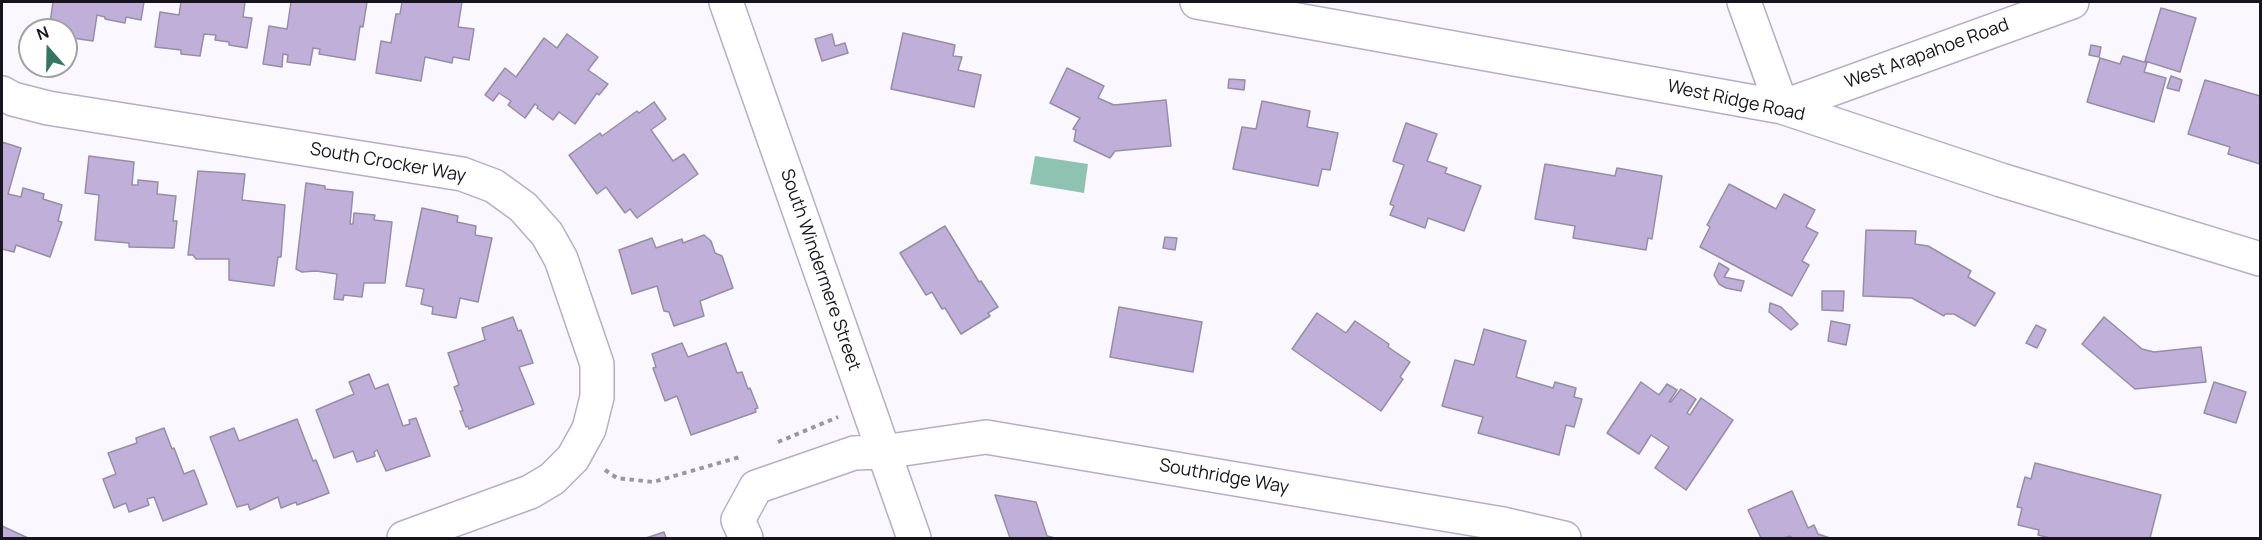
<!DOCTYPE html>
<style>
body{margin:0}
#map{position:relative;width:2262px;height:540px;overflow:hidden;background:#faf8fe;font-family:Manrope,sans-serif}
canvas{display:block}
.frame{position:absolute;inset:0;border:3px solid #17141d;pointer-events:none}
.north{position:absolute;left:18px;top:18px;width:60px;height:60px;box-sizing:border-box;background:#fff;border:2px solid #a2a1a5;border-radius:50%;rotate:340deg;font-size:16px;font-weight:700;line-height:24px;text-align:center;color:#17141d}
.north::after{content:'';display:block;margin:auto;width:21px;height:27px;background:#377663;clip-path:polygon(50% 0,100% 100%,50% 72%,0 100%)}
</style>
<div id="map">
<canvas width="2262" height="540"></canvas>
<div class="frame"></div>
<div class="north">N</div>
</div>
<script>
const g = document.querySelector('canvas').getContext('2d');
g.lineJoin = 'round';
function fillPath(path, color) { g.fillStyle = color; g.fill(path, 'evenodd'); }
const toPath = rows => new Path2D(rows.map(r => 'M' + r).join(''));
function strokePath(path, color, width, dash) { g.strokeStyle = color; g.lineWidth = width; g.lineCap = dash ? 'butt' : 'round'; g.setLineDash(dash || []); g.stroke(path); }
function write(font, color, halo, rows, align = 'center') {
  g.font = font + ' Manrope,sans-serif'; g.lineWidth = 4.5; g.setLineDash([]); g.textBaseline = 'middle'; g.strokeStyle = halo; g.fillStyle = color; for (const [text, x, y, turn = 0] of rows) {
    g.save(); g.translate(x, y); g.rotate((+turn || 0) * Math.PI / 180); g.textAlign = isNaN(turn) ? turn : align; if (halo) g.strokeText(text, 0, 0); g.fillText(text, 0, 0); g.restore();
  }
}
fillPath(toPath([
 [1035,156,1088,164,1084,193,1030,184]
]), '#8fc3b1');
const building = toPath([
 [53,2,144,2,141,20,126,17,125,23,105,19,105,17,97,15,93,41,66,37,66,30,49,30,53,2],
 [181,2,245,2,243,17,252,18,247,48,229,45,229,42,215,40,216,35,204,34,200,56,181,54,181,50,155,47,160,12,179,15,181,2],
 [291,2,367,2,363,27,360,26,355,60,319,54,320,49,313,48,310,65,287,62,288,55,283,54,282,67,263,64,269,26,287,29,291,2],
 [402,2,462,2,458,27,474,29,469,60,453,57,452,63,425,57,421,81,376,73,381,41,391,43,396,14,400,14,402,2],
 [2161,8,2196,18,2180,72,2145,61,2161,8],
 [903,33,955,45,953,56,962,57,958,70,981,75,974,107,891,89,903,33],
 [567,34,598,57,588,70,608,84,599,95,597,93,575,124,559,112,553,120,537,108,538,106,535,104,525,118,508,105,511,101,499,93,493,101,485,95,505,68,516,77,544,38,557,48,567,34],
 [832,34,835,46,845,43,848,53,822,61,815,39,832,34],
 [2091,45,2101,47,2099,57,2089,55,2091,45],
 [2123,56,2147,63,2144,72,2166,78,2154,122,2087,102,2100,58,2120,64,2123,56],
 [1067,68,1104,86,1098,98,1114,105,1166,100,1171,146,1115,151,1110,158,1074,141,1076,130,1073,129,1080,118,1050,103,1067,68],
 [2171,76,2182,80,2179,91,2167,88,2171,76],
 [1229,79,1245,80,1244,90,1228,88,1229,79],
 [2205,80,2260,96,2260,164,2228,154,2230,147,2188,134,2205,80],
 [1262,101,1310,111,1307,127,1338,133,1330,170,1322,169,1318,186,1233,169,1242,127,1256,129,1262,101],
 [654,102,666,119,651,130,673,161,684,154,698,174,637,218,630,209,625,213,606,187,597,194,569,155,600,133,602,136,637,111,639,113,654,102],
 [1406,123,1437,134,1427,161,1447,168,1445,173,1481,186,1464,231,1428,218,1425,228,1390,215,1394,206,1390,204,1404,165,1393,161,1406,123],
 [2,142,21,148,8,194,21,197,23,188,44,194,43,199,62,205,58,221,62,222,50,257,16,245,14,252,2,249,2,142],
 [89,156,134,162,132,185,138,185,138,180,158,182,157,194,176,196,173,221,177,221,174,248,129,247,129,243,95,240,99,195,85,193,89,156],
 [1545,164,1615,176,1617,168,1662,176,1652,239,1648,238,1646,250,1573,238,1575,226,1535,219,1545,164],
 [198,171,245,174,242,200,285,205,281,257,278,257,274,286,229,280,229,259,196,259,193,255,188,255,198,171],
 [306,183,325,186,325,189,353,192,350,224,353,224,354,213,375,215,374,220,392,222,385,283,364,283,362,297,344,295,343,300,334,299,337,274,316,271,302,272,296,269,306,183],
 [1729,184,1776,209,1784,194,1815,210,1806,227,1818,233,1802,261,1809,265,1792,296,1700,247,1710,227,1707,225,1729,184],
 [422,208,458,216,457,222,476,226,475,235,492,238,478,302,460,298,456,318,432,314,433,307,421,304,424,289,406,286,422,208],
 [945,226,979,282,981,281,998,307,988,313,990,316,961,334,945,308,942,309,932,292,926,295,900,253,945,226],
 [1866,230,1916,231,1915,244,1928,246,1971,271,1968,277,1995,293,1975,326,1954,314,1945,314,1944,316,1912,298,1863,296,1866,230],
 [704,235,711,241,715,253,722,256,733,288,700,301,704,316,674,326,669,312,664,311,657,286,632,294,619,250,652,238,656,248,682,239,683,243,704,235],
 [1165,237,1177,238,1175,250,1163,248,1165,237],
 [1719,263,1729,269,1724,277,1744,281,1741,291,1726,288,1719,284,1714,275,1719,263],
 [1822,291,1844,291,1843,311,1822,310,1822,291],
 [1770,303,1781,307,1798,324,1791,330,1769,312,1770,303],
 [1119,307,1202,322,1193,372,1110,357,1119,307],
 [1317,313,1346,333,1355,321,1389,344,1388,347,1410,362,1400,377,1403,379,1381,411,1292,349,1317,313],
 [513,317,518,331,521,330,533,363,519,367,534,404,469,429,468,426,466,427,460,411,463,411,454,387,459,385,448,353,485,340,482,328,513,317],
 [2104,317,2142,349,2154,352,2201,347,2206,382,2135,389,2082,344,2104,317],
 [1831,321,1850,325,1846,345,1828,341,1831,321],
 [2036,325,2046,330,2037,348,2026,343,2036,325],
 [1484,329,1526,341,1516,377,1553,388,1555,382,1576,388,1574,397,1582,399,1574,427,1566,425,1559,455,1478,433,1483,417,1442,406,1455,360,1474,365,1484,329],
 [682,343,688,357,726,343,737,373,742,372,748,389,750,388,758,408,755,409,756,412,691,435,677,396,665,401,653,368,656,367,652,354,682,343],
 [369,374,375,389,388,384,403,426,410,424,409,420,416,418,430,456,386,471,377,450,374,452,375,456,357,462,353,451,334,458,316,410,354,394,349,382,369,374],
 [1641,382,1659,395,1667,384,1677,390,1669,402,1671,402,1681,389,1696,399,1687,413,1690,415,1701,398,1733,420,1686,490,1655,468,1669,447,1651,435,1639,454,1607,433,1641,382],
 [2214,382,2246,392,2236,423,2204,413,2214,382],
 [297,419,313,461,316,460,329,493,297,505,296,502,281,508,278,497,250,510,248,504,237,507,210,437,234,428,239,441,297,419],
 [164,428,172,449,174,448,184,474,194,470,207,504,163,521,154,497,147,499,149,505,129,512,126,503,114,508,103,479,116,474,108,453,137,443,136,438,164,428],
 [2035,463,2161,495,2150,538,2050,538,2038,535,2039,530,2018,525,2022,508,2017,507,2025,477,2031,479,2035,463],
 [1792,491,1808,528,1814,525,1818,534,1830,538,1792,538,1790,536,1784,538,1761,538,1748,510,1792,491],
 [995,495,1036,502,1047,536,1055,538,1010,538,995,495],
 [2,526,28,538,2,538,2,526],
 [664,532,666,538,646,538,664,532]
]);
fillPath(building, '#c0b0d9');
strokePath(building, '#968da7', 1.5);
const minor = toPath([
 [726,2,914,538],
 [1197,2,1782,107,2001,180,2260,259],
 [1744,2,1782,107],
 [2,93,13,99,48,108,462,174,494,186,523,207,547,234,561,259,597,364,597,397,589,429,573,458,552,479,530,492,404,538],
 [1782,107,2072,2],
 [746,538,738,520,756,487,854,453,883,452,986,437,1503,524,1564,538]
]);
strokePath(minor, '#b7adc8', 36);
strokePath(toPath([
 [778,442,838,417],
 [605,470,617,478,653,482,740,457]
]), '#9a979e', 4, [4.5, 4.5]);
strokePath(minor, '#fff', 33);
write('18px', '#17141d', '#fff', [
 ["West Arapahoe Road",1927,54,-20],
 ["West Ridge Road",1736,101,12],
 ["South Crocker Way",388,163,10],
 ["South Windermere Street",820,270,71],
 ["Southridge Way",1224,477,10]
]);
</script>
